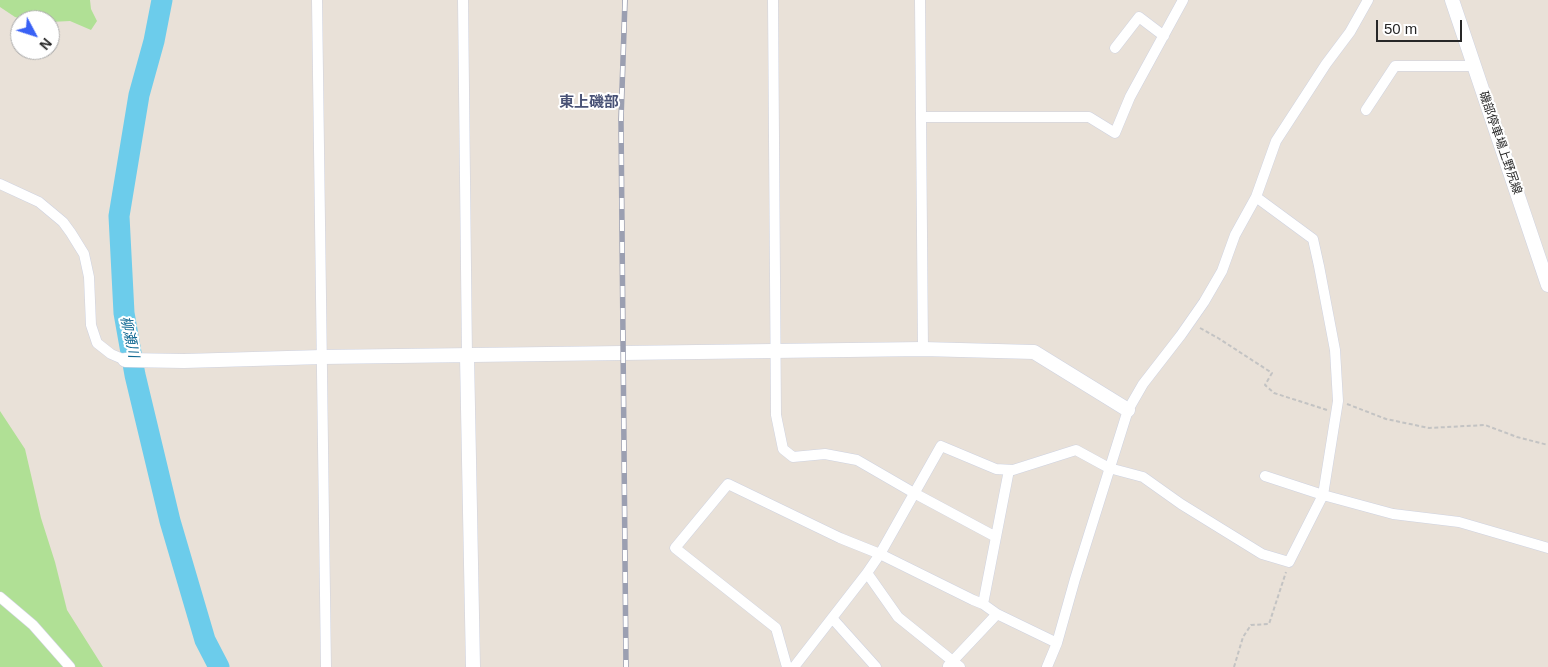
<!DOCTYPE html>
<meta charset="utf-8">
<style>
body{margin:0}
#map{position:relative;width:1548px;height:667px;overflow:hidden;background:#e9e1d8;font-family:Arial,sans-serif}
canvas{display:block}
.north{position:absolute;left:10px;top:10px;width:50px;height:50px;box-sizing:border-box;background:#fff;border:1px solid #a9a9a9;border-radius:50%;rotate:130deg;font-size:14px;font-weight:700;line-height:20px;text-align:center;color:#272727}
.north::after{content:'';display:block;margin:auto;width:18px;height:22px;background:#3961f5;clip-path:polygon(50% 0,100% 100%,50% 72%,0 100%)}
.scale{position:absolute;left:1376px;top:20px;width:86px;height:22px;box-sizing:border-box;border:2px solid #272727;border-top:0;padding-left:6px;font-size:15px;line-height:18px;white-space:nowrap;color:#272727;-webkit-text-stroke:4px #fff;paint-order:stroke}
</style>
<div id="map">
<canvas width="1548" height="667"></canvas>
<div class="north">N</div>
<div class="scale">50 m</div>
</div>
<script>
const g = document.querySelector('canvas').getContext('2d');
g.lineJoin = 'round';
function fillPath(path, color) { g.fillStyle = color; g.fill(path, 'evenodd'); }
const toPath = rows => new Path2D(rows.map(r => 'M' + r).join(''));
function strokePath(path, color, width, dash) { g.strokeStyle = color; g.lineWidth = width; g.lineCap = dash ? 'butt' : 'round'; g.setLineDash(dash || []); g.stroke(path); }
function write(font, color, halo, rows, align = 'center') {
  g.font = font + ' Arial,"Noto Sans JP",sans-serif'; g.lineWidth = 4; g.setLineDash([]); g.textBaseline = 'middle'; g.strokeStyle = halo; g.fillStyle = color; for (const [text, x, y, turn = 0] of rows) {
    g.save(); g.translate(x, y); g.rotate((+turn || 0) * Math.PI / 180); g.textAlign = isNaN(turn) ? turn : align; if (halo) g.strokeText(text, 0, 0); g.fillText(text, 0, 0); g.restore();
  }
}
fillPath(toPath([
 [0,0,90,0,91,9,97,21,91,30,70,21,50,22,50,20,25,20,15,17,0,7],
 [0,411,25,449,41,518,55,562,67,610,103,667,0,667]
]), '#b0e095');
strokePath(toPath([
 [162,0,154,41,139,95,119,216,124,313,135,375,170,521,205,640,219,667]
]), '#6ccceb', 21);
const street = toPath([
 [317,0,326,667],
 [463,0,467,356],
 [773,0,776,415,783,449,793,457,825,454,857,460,914,493,996,537],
 [920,0,923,349],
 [1115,48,1139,17,1164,36],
 [1366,110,1395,66,1474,66],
 [921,117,1089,117,1115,133,1130,97,1183,0],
 [0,184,39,202,63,222,71,233,84,254,89,277,91,325,97,343,111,354,125,360],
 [1256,197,1313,239,1319,266,1335,350,1338,401,1323,495,1265,476],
 [0,597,33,625,70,667],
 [983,604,1009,470],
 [832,618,876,667],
 [948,666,997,614],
 [787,667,776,628,675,548,728,484,840,538,880,554,973,600,983,604,997,614,1057,643],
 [794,667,867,573],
 [960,667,898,617,867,573,880,554,941,446,996,469,1013,470,1076,450,1109,468,1143,477,1181,504,1262,554,1289,562,1323,495,1393,514,1459,522,1548,548],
 [1047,667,1057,643,1075,579,1128,410,1143,384,1181,335,1204,302,1222,271,1235,235,1256,197,1276,141,1326,64,1350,32,1368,0]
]);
const secondary = toPath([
 [1452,0,1548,285],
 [467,356,473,667],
 [125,360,184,361,322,357,923,349,1034,352,1128,410]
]);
strokePath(street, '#ced2e0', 11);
strokePath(secondary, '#ced2e0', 15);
strokePath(toPath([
 [1200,328,1218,338,1272,373,1265,385,1274,393,1327,410],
 [1347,404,1386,419,1429,428,1485,425,1517,437,1548,445],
 [1234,667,1243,637,1251,625,1269,624,1286,572]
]), '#c3c3c3', 2, [4, 2.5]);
strokePath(street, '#fff', 10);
strokePath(secondary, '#fff', 14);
const rail = toPath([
 [625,0,621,120,626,667]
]);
strokePath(rail, '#9b9fb1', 5.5);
strokePath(rail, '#fff', 4, [11]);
write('12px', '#272727', '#fff', [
 ["磯部停車場上野尻線",1500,143,71]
]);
write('italic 14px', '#106892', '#fff', [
 ["柳瀬川",129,337,78]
]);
write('bold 15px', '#495276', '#fff', [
 ["東上磯部",589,103]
]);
</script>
